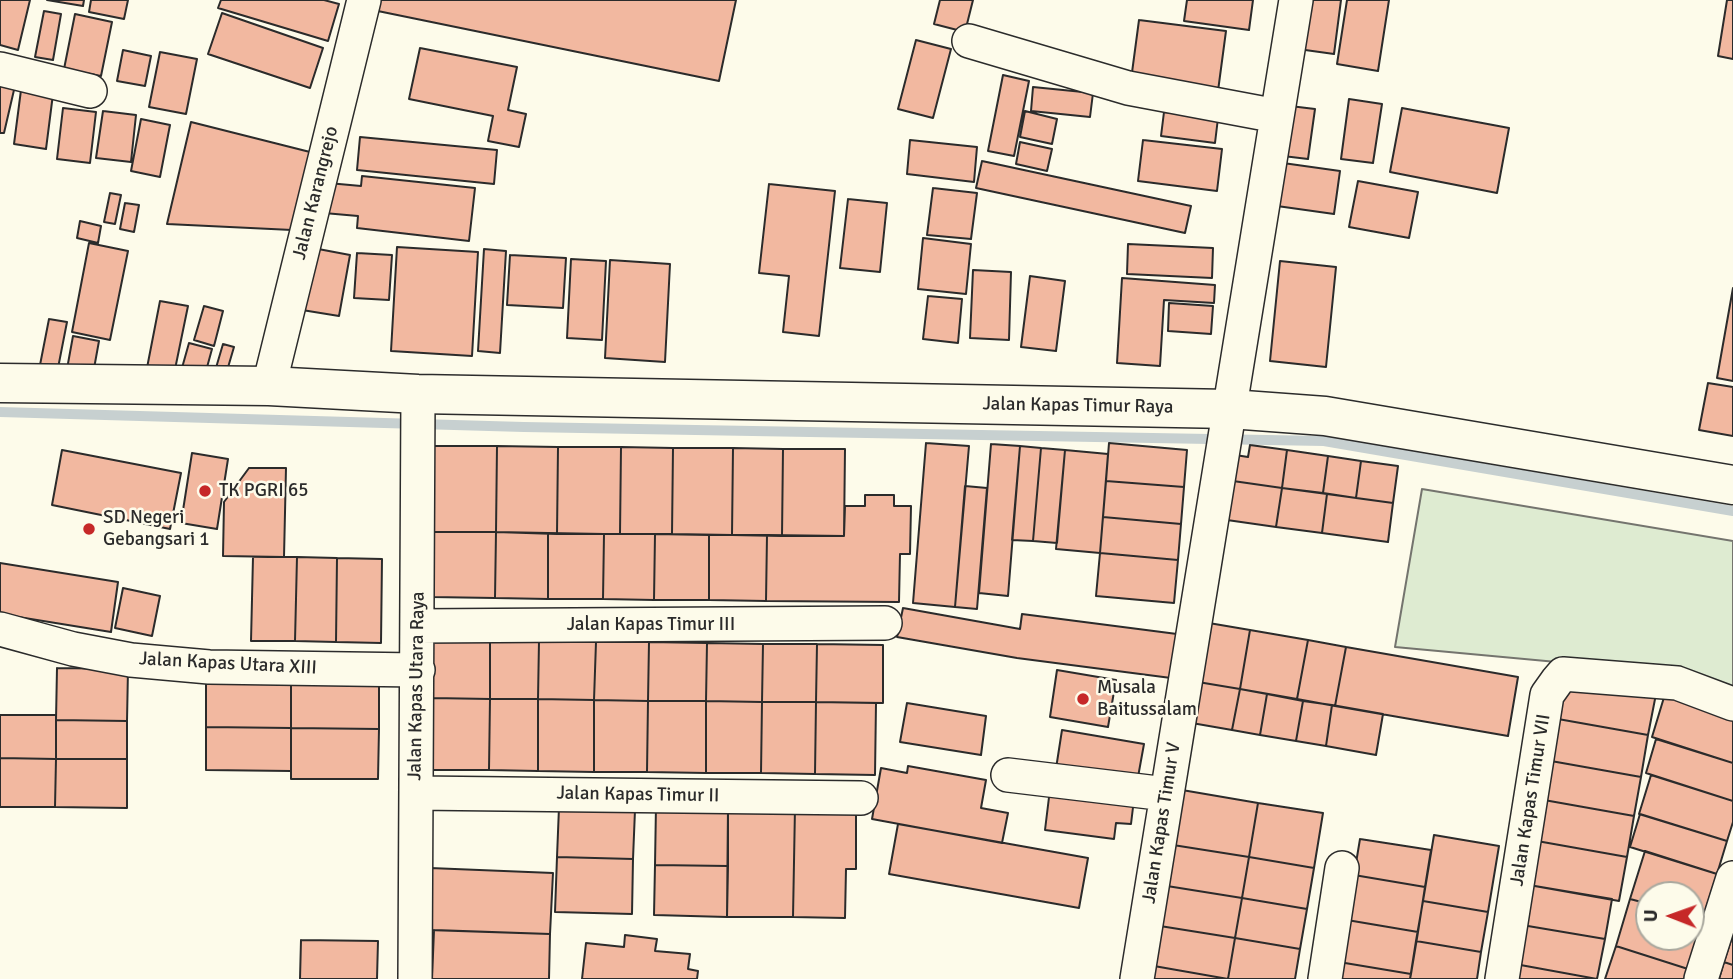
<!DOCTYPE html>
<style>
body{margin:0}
#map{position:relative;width:1733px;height:979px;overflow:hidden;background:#fdfbea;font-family:Signika,sans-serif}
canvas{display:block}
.north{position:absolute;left:1635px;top:881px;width:70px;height:70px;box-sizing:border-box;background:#fdfbea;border:2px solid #a9a89e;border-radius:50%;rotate:271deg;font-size:19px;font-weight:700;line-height:28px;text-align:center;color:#2b2b2b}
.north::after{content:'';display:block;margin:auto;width:24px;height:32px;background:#c62828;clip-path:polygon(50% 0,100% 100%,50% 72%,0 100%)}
</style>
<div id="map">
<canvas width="1733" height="979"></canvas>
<div class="north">U</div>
</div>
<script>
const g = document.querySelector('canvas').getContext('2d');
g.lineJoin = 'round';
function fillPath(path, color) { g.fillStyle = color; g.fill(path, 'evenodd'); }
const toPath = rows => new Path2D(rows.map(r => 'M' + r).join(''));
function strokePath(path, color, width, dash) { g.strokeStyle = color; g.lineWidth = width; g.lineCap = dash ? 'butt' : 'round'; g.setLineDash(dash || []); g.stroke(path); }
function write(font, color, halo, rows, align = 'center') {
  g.font = font + ' Signika,sans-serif'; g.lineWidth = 5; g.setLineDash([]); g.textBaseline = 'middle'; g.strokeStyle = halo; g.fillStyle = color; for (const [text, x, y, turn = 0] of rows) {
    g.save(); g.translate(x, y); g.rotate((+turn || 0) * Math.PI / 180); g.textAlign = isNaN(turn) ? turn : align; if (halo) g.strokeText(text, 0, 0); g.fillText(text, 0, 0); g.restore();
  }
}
const green = toPath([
 [1422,489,1733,541,1733,692,1686,674,1395,647,1422,489]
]);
fillPath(green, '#deebd1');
strokePath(green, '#74746e', 2);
strokePath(toPath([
 [0,412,524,427,1324,441,1733,511]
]), '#c7d0d0', 10);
const building = toPath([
 [0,0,30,0,18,50,0,45,0,0],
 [47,0,84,0,83,6,47,0],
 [91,0,128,0,124,19,89,12,91,0],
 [221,0,324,0,339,4,328,41,218,8,221,0],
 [370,0,736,0,719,81,368,9,370,0],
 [940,0,973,0,965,32,934,24,940,0],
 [1187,0,1253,0,1249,30,1184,21,1187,0],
 [1304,0,1341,0,1334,54,1298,49,1304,0],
 [1347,0,1389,0,1378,71,1337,64,1347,0],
 [1727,0,1733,0,1733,59,1718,56,1727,0],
 [44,11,61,14,53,60,35,57,44,11],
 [222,13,323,48,310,88,208,54,222,13],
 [75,14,112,22,101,76,64,69,75,14],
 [1139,20,1226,31,1218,91,1131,80,1139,20],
 [916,40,951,49,933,118,898,109,916,40],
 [420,48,517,67,508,110,526,114,519,147,488,141,493,116,409,99,420,48],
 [123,50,151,56,145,86,117,81,123,50],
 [160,52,197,59,186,114,149,107,160,52],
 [0,73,17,77,4,133,0,133,0,73],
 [1003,75,1029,81,1014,156,988,151,1003,75],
 [1033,87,1093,93,1090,117,1031,111,1033,87],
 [21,90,53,94,46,149,14,144,21,90],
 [1349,99,1382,104,1373,163,1341,159,1349,99],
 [1290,106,1315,109,1308,159,1283,156,1290,106],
 [63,108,96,112,90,163,57,159,63,108],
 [1402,108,1509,128,1497,193,1390,172,1402,108],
 [103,111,136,115,131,162,96,158,103,111],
 [1025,111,1057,119,1052,144,1020,137,1025,111],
 [1164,112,1218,118,1215,143,1161,136,1164,112],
 [141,119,170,125,160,177,131,171,141,119],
 [191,122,310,152,292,230,167,224,191,122],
 [360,137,497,150,494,184,357,170,360,137],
 [910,140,977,147,974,182,907,174,910,140],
 [1143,140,1222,149,1217,191,1138,181,1143,140],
 [1020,142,1052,149,1047,171,1016,164,1020,142],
 [982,161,1191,206,1185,233,976,188,982,161],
 [1283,163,1340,171,1334,214,1277,206,1283,163],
 [362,176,475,188,469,241,357,228,358,216,324,213,328,183,361,186,362,176],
 [1358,181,1418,192,1409,238,1349,227,1358,181],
 [769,184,835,191,819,336,783,332,789,276,759,273,769,184],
 [933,188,977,193,971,239,927,235,933,188],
 [110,193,121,195,115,224,104,222,110,193],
 [848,199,887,203,880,272,840,268,848,199],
 [125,203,139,205,134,232,120,229,125,203],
 [80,221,101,226,98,243,77,238,80,221],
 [923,238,971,244,966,294,918,289,923,238],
 [89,243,128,251,110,340,72,332,89,243],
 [1128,244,1213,248,1212,278,1127,274,1128,244],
 [397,247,478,252,472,356,391,351,397,247],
 [313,248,350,255,339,316,302,310,313,248],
 [484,249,506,251,500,353,478,351,484,249],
 [357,253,392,255,389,300,354,298,357,253],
 [510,255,566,258,563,308,507,305,510,255],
 [571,259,606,261,602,340,567,338,571,259],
 [610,260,670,264,665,362,605,358,610,260],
 [1280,261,1336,267,1326,367,1270,361,1280,261],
 [973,270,1011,272,1009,340,970,338,973,270],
 [1030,276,1065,281,1056,351,1021,347,1030,276],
 [1122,278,1215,285,1214,303,1164,300,1160,366,1117,363,1122,278],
 [1733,288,1733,381,1717,378,1733,288],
 [928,296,962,299,958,343,923,339,928,296],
 [160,301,188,306,173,379,146,373,160,301],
 [1169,303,1213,306,1211,334,1168,331,1169,303],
 [204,306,223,311,214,346,194,340,204,306],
 [49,319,67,322,58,368,40,365,49,319],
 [73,336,99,341,93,374,67,369,73,336],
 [189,343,212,349,203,382,180,375,189,343],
 [223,344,234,347,224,381,213,378,223,344],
 [1708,383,1733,387,1733,436,1699,430,1708,383],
 [926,443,969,446,955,607,913,603,926,443],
 [1109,443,1187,450,1184,487,1106,481,1109,443],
 [991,444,1020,446,1008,596,979,593,991,444],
 [1250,445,1287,450,1282,488,1226,480,1229,454,1248,457,1250,445],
 [432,446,497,446,496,532,432,532,432,446],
 [497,446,558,447,557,534,496,532,497,446],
 [1020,446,1041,448,1033,541,1012,540,1020,446],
 [558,447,621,447,620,534,557,534,558,447],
 [621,447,673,448,672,534,620,534,621,447],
 [673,448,733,448,732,535,672,534,673,448],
 [733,448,783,449,782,536,732,535,733,448],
 [1041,448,1065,450,1057,543,1033,541,1041,448],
 [783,449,845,449,844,536,782,536,783,449],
 [62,450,181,473,170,529,52,505,62,450],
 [1065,450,1108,454,1100,553,1056,549,1065,450],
 [1287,450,1328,456,1323,493,1282,488,1287,450],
 [192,453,228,459,217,529,181,523,192,453],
 [1328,456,1361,461,1356,498,1323,493,1328,456],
 [1361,461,1398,466,1393,503,1356,498,1361,461],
 [249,468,286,468,284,557,223,556,224,502,249,468],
 [1226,480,1282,488,1276,527,1220,519,1226,480],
 [1106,481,1184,487,1181,524,1103,517,1106,481],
 [965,486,987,488,977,609,955,607,965,486],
 [1282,488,1327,494,1322,533,1276,527,1282,488],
 [1327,494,1393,503,1388,542,1322,533,1327,494],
 [865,495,894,495,894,506,911,506,910,554,900,554,899,602,766,601,767,535,844,536,845,506,865,506,865,495],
 [1103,517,1181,524,1178,560,1100,553,1103,517],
 [432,532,496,532,495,598,431,597,432,532],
 [496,532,548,533,548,599,495,598,496,532],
 [548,533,604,534,603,599,548,599,548,533],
 [604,534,655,534,654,600,603,599,604,534],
 [655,534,709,535,709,600,654,600,655,534],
 [709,535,767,535,766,601,709,600,709,535],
 [1100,553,1178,560,1174,603,1096,596,1100,553],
 [253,557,297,557,295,641,251,641,253,557],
 [297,557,337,558,336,642,295,641,297,557],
 [337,558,382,559,381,643,336,642,337,558],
 [0,563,118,582,111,632,0,614,0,563],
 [123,588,160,596,152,636,115,628,123,588],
 [903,608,1020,629,1022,614,1177,634,1171,678,1017,658,897,637,903,608],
 [1203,622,1250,630,1240,689,1192,681,1203,622],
 [1250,630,1308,640,1297,699,1240,689,1250,630],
 [433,640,490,641,490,699,432,698,433,640],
 [1308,640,1346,647,1335,706,1297,699,1308,640],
 [490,641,539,641,538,699,490,699,490,641],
 [539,641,596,642,594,700,538,699,539,641],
 [596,642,649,642,648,701,594,700,596,642],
 [649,642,707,643,706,701,648,701,649,642],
 [707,643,763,644,762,702,706,701,707,643],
 [763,644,817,644,816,702,762,702,763,644],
 [817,644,883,645,883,703,816,702,817,644],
 [1346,647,1518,677,1508,736,1335,706,1346,647],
 [57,668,128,669,127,721,56,720,57,668],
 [1057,670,1116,680,1108,727,1050,717,1057,670],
 [1565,678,1656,694,1648,735,1558,719,1565,678],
 [206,680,291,681,291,728,206,727,206,680],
 [291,681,379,682,379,729,291,728,291,681],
 [1192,681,1240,689,1232,730,1186,722,1192,681],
 [1240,689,1267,694,1260,735,1232,730,1240,689],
 [1267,694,1303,701,1296,741,1260,735,1267,694],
 [1665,694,1733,715,1733,763,1652,737,1665,694],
 [432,698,490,699,489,770,432,770,432,698],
 [490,699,538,699,538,771,489,770,490,699],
 [538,699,594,700,594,772,538,771,538,699],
 [594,700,648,701,647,772,594,772,594,700],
 [648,701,706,701,706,773,647,772,648,701],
 [706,701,762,702,761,773,706,773,706,701],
 [1303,701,1332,705,1326,746,1296,741,1303,701],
 [762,702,816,702,815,774,761,773,762,702],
 [816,702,876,703,875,775,815,774,816,702],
 [907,703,986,716,981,755,900,742,907,703],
 [1332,705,1383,714,1376,755,1326,746,1332,705],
 [0,715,56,715,56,759,0,758,0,715],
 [1558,719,1648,735,1641,777,1551,761,1558,719],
 [56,720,127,721,127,759,56,759,56,720],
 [206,727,291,728,291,771,206,770,206,727],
 [291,728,379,729,378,779,291,779,291,728],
 [1062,730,1144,744,1136,788,1055,775,1062,730],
 [1656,739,1733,763,1733,801,1646,773,1656,739],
 [0,758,56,759,55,807,0,807,0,758],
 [56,759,127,759,127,808,55,807,56,759],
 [1551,761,1641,777,1634,816,1544,800,1551,761],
 [908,766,986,780,981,808,1008,813,1002,843,872,819,881,768,907,773,908,766],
 [1651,775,1733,801,1733,822,1727,841,1639,814,1651,775],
 [1050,789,1134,799,1131,824,1116,823,1114,839,1045,830,1050,789],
 [1182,790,1258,803,1249,857,1173,845,1182,790],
 [1544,800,1634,816,1627,857,1537,841,1544,800],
 [1258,803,1323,813,1314,868,1249,857,1258,803],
 [656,805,728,807,728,866,655,865,656,805],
 [559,807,635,810,633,859,557,857,559,807],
 [728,807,795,807,793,917,727,917,728,807],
 [795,807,856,808,856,869,846,869,845,918,793,917,795,807],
 [1640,814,1727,841,1717,874,1630,847,1640,814],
 [898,824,1088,858,1079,908,889,874,898,824],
 [1434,835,1499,846,1488,912,1423,901,1434,835],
 [1360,839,1431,850,1425,887,1354,875,1360,839],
 [1537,841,1627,857,1619,901,1529,885,1537,841],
 [1173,845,1249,857,1242,898,1167,886,1173,845],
 [1645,851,1717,874,1702,921,1691,917,1691,895,1649,895,1649,904,1630,899,1645,851],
 [557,857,633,859,632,914,555,912,557,857],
 [1249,857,1314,868,1307,909,1242,898,1249,857],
 [655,865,728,866,727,917,654,915,655,865],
 [430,868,553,873,550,934,428,930,430,868],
 [1354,875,1425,887,1418,932,1347,920,1354,875],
 [1529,885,1612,899,1605,939,1522,925,1529,885],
 [1167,886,1242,898,1235,938,1160,926,1167,886],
 [1242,898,1307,909,1300,949,1235,938,1242,898],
 [1630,899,1649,904,1649,937,1691,937,1691,917,1702,921,1688,969,1616,946,1630,899],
 [1423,901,1488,912,1481,952,1416,941,1423,901],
 [1347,920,1418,932,1411,974,1339,962,1347,920],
 [1522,925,1605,939,1597,979,1515,964,1522,925],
 [1160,926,1235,938,1228,979,1154,966,1160,926],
 [434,930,550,934,549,979,432,979,434,930],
 [1733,934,1733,965,1724,962,1733,934],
 [625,935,657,939,655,951,690,954,688,969,698,971,697,979,582,979,586,943,624,947,625,935],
 [1235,938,1300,949,1295,979,1228,979,1235,938],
 [301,940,378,941,377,979,300,979,301,940],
 [1416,941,1481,952,1477,979,1410,979,1416,941],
 [1616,946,1688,969,1685,979,1605,979,1616,946],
 [1339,962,1411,974,1410,979,1337,979,1339,962],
 [1724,962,1733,965,1733,979,1719,979,1724,962],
 [1515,964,1597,979,1513,979,1515,964],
 [1154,966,1228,979,1152,979,1154,966]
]);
fillPath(building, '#f2b8a0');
strokePath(building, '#2b2b2b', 2);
const street = toPath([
 [969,41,1128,88,1277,116],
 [0,69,90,91],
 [269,386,364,0],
 [418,626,885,623],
 [0,629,73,649,131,660,209,667,418,670],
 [1008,775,1166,794],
 [416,793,861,798],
 [415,979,418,394],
 [1137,979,1296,0],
 [1325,979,1342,868],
 [1502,979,1547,695,1557,681,1563,674,1677,683,1733,704],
 [1701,979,1733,878]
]);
const secondary = toPath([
 [0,383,269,386,418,394,1230,409,1325,416,1733,485]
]);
strokePath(street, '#2b2b2b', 36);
strokePath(secondary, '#2b2b2b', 41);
strokePath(street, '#fdfbea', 33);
strokePath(secondary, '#fdfbea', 38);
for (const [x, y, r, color] of [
 [205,491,7,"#c62828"],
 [89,529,7,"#c62828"],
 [1083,699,7,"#c62828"]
]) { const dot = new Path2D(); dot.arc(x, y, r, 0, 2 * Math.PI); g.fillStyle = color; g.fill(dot); strokePath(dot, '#fdfbea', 2.5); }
write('19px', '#2b2b2b', '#fdfbea', [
 ["Jalan Karangrejo",316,193,-76],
 ["Jalan Kapas Timur Raya",1078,406,1],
 ["Jalan Kapas Timur III",651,625],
 ["Jalan Kapas Utara XIII",228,664,3],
 ["Jalan Kapas Utara Raya",417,686,-89],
 ["Jalan Kapas Timur II",638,795,1],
 ["Jalan Kapas Timur VII",1531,800,-81],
 ["Jalan Kapas Timur V",1162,823,-81]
]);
write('19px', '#2b2b2b', '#fdfbea', [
 ["TK PGRI 65",219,491],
 ["SD Negeri",103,518],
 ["Gebangsari 1",103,540],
 ["Musala",1097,688],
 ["Baitussalam",1097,710]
], 'left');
</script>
